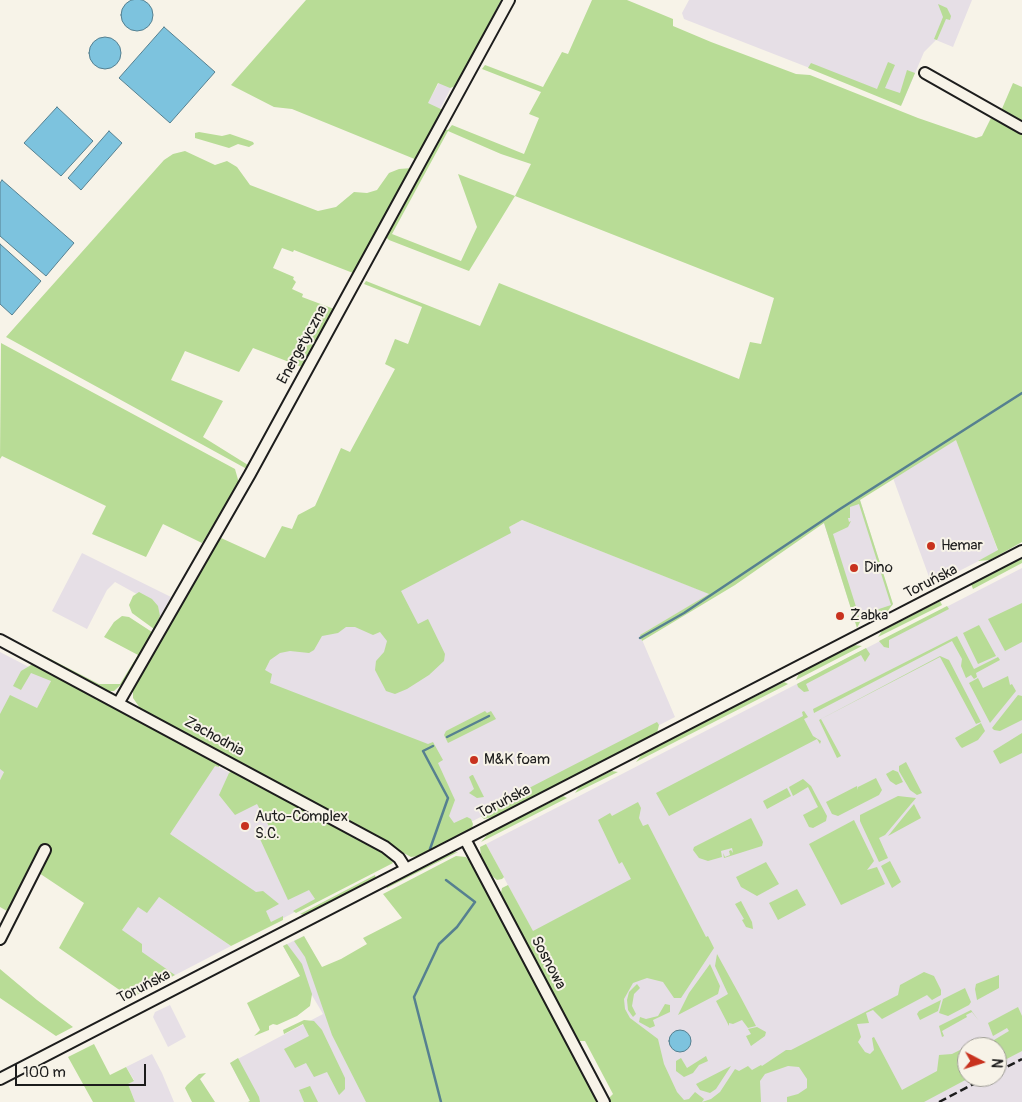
<!DOCTYPE html>
<meta charset="utf-8">
<style>
body{margin:0}
#map{position:relative;width:1022px;height:1102px;overflow:hidden;background:#f7f3e8;font-family:Pangolin,sans-serif}
canvas{display:block}
.north{position:absolute;left:957px;top:1037px;width:50px;height:50px;box-sizing:border-box;background:#f7f3e8;border:1px solid #9f9d96;border-radius:50%;rotate:95deg;font-size:14px;font-weight:700;line-height:20px;text-align:center;color:#1c1c1c}
.north::after{content:'';display:block;margin:auto;width:18px;height:22px;background:#c8321e;clip-path:polygon(50% 0,100% 100%,50% 72%,0 100%)}
.scale{position:absolute;left:15px;top:1064px;width:131px;height:22px;box-sizing:border-box;border:2px solid #1c1c1c;border-top:0;padding-left:6px;font-size:15px;line-height:18px;white-space:nowrap;color:#1c1c1c;-webkit-text-stroke:4px #f7f3e8;paint-order:stroke}
</style>
<div id="map">
<canvas width="1022" height="1102"></canvas>
<div class="north">N</div>
<div class="scale">100 m</div>
</div>
<script>
const g = document.querySelector('canvas').getContext('2d');
g.lineJoin = 'round';
function fillPath(path, color) { g.fillStyle = color; g.fill(path, 'evenodd'); }
const toPath = rows => new Path2D(rows.map(r => 'M' + r).join(''));
function strokePath(path, color, width, dash) { g.strokeStyle = color; g.lineWidth = width; g.lineCap = dash ? 'butt' : 'round'; g.setLineDash(dash || []); g.stroke(path); }
function write(font, color, halo, rows, align = 'center') {
  g.font = font + ' Pangolin,sans-serif'; g.lineWidth = 4; g.setLineDash([]); g.textBaseline = 'middle'; g.strokeStyle = halo; g.fillStyle = color; for (const [text, x, y, turn = 0] of rows) {
    g.save(); g.translate(x, y); g.rotate((+turn || 0) * Math.PI / 180); g.textAlign = isNaN(turn) ? turn : align; if (halo) g.strokeText(text, 0, 0); g.fillText(text, 0, 0); g.restore();
  }
}
fillPath(toPath([
 [689,0,972,0,953,47,936,40,924,52,902,104,684,19,682,13],
 [441,79,453,84,440,109,427,104],
 [957,439,998,551,932,585,893,478],
 [860,500,893,605,856,624,824,523],
 [522,520,710,594,640,635,675,717,434,841,236,671],
 [82,553,171,597,158,620,153,603,115,582,107,590,87,629,52,611],
 [1022,568,1022,1102,658,1102,562,916,533,932,486,844],
 [967,1047,997,1047,997,1077,967,1077],
 [0,652,52,679,0,780],
 [144,728,257,787,316,901,272,924,260,900,109,796],
 [159,897,231,946,131,998,122,930,138,906],
 [304,936,397,1102,248,1102,250,1101,230,1063,323,1014,283,946],
 [170,1005,186,1037,168,1047,153,1017,155,1012],
 [152,1054,162,1073,174,1102,135,1102,128,1084,134,1080,126,1067]
]), '#e6dfe6');
fillPath(toPath([
 [306,0,501,0,456,86,450,88,438,83,428,103,445,111,417,160,292,109,274,107,231,85],
 [592,0,627,0,673,19,673,26,711,42,796,74,810,75,918,118,976,138,982,136,991,118,1022,135,1022,542,990,560,978,561,998,550,956,440,860,500,893,604,884,616,876,618,869,615,876,612,876,610,891,605,859,504,850,507,850,518,848,518,849,522,851,521,848,527,833,534,858,613,860,622,857,628,824,523,735,585,642,641,640,635,709,594,522,520,509,527,511,533,401,591,418,624,428,619,445,654,444,661,429,675,407,689,395,694,386,691,375,670,376,661,384,652,387,641,380,632,373,635,355,627,346,627,338,633,322,636,314,650,309,653,290,651,280,653,270,660,265,670,272,674,270,683,428,744,433,742,443,760,438,763,455,800,449,816,454,823,467,817,471,819,473,824,472,828,418,856,411,857,140,708,133,698,133,685,209,553,221,538,265,558,282,526,292,529,298,515,315,506,341,448,350,452,395,369,385,364,395,339,408,344,422,307,364,284,366,281,480,326,499,283,739,379,750,342,761,344,774,298,515,196,469,271,389,240,385,236,444,129,448,130,452,125,524,154,539,118,529,114,541,92,482,69,485,65,543,87,562,52,568,54],
 [448,131,501,154,531,164,515,196,458,174,477,227,461,261,392,234],
 [938,4,947,8,951,16,950,20,946,19,937,40,934,39,943,17],
 [888,62,895,65,885,88,900,93,907,70,915,73,901,106,808,68,811,63,877,89],
 [1013,83,1022,87,1022,122,1001,111],
 [199,132,222,136,230,134,253,142,254,144,249,147,238,144,229,148,195,138,195,133],
 [185,151,215,165,227,161,237,167,250,185,318,211,336,207,354,192,367,193,377,190,389,173,399,169,412,168,353,273,294,250,293,252,282,248,273,268,294,277,293,279,296,282,292,289,303,294,302,297,334,309,302,367,253,348,239,372,185,351,171,380,223,401,203,437,248,465,245,468,6,337,164,160,173,154],
 [1,343,235,469,239,483,202,543,163,524,146,557,92,534,106,506,2,456,0,459],
 [1022,558,1022,563,973,589,971,584],
 [139,592,152,599,158,606,160,616,154,629,132,613,129,605,133,596],
 [940,601,942,605,878,637,882,631],
 [1022,603,1022,642,1005,651,988,619],
 [947,606,949,609,889,640,889,648,884,647,879,641],
 [122,616,129,617,152,632,126,680,114,691,108,691,0,635,0,633,99,684,120,684,138,655,104,637,114,622],
 [979,625,996,656,978,664,963,633],
 [957,636,974,669,998,657,1000,660,976,673,977,677,974,679,971,675,966,678,961,666,962,659,952,641,814,713,813,709],
 [854,645,862,646,796,680,799,673],
 [866,648,870,654,865,662,861,655,806,684,809,691,804,692,798,687,797,684],
 [940,656,949,660,981,722,976,724,940,657,821,719,841,756,837,758,819,720],
 [31,665,36,665,95,695,219,762,219,767,215,766,170,834,256,892,263,891,279,904,266,911,271,922,283,916,283,920,231,946,159,897,147,913,138,907,122,930,142,944,142,952,175,975,131,998,59,948,84,903,30,867,7,911,0,907,0,780,4,772,0,769,0,714,10,695,37,708,51,681,31,673,21,690,13,686,21,671],
 [1008,676,1010,685,1012,684,1016,691,990,723,969,683,978,678,983,688],
 [784,682,788,684,636,762,643,753],
 [1018,695,1022,696,1022,720,1000,731,994,730,992,728],
 [485,711,487,713,491,711,496,719,448,743,444,735,446,731],
 [804,711,808,717,804,719,813,736,821,741,820,744,817,739,669,816,656,793,803,716,802,712],
 [657,722,659,725,657,733,493,817,484,819,481,816,483,808,494,803,498,804],
 [981,723,985,731,978,740,962,748,960,746,955,738],
 [1022,733,1022,753,1000,764,993,751],
 [906,762,922,793,917,795,910,790,899,771,899,766],
 [234,770,386,853,393,863,296,913,293,911,315,899,309,890,288,900,260,839,272,832,257,804,235,815,219,795,229,773],
 [893,770,898,772,903,782,896,785,890,781,886,774],
 [612,771,618,772,575,793,580,786],
 [472,775,473,775,484,797,477,798,469,793,474,789,469,777],
 [876,778,882,790,879,795,838,816,832,814,826,802,857,786,858,790,858,787],
 [803,779,811,786,827,816,826,821,813,828,809,827,803,815,818,807,808,787,793,796,789,787],
 [787,788,791,796,767,809,763,801],
 [563,796,567,798,481,842,489,833],
 [898,796,916,798,885,835,879,838,888,858,879,862,860,821,860,815],
 [638,802,641,808,639,818,643,826,648,824,706,937,708,936,714,948,681,998,674,998,663,982,647,978,633,983,624,999,625,1009,630,1018,658,1039,664,1064,677,1092,684,1100,689,1099,695,1092,704,1099,702,1102,711,1099,720,1092,735,1069,739,1071,748,1066,752,1070,761,1065,762,1066,786,1050,791,1050,898,995,900,985,924,972,934,976,941,990,941,995,932,1000,927,995,882,1019,873,1010,866,1013,869,1023,857,1024,861,1037,858,1042,865,1052,870,1054,874,1050,872,1038,874,1037,902,1090,937,1071,939,1055,952,1054,986,1037,978,1044,980,1047,988,1040,988,1047,967,1047,967,1077,971,1077,924,1102,787,1102,787,1097,798,1094,807,1088,807,1079,799,1067,788,1066,765,1074,760,1081,761,1102,610,1102,609,1098,613,1094,585,1041,577,1041,501,893,502,888,508,885,533,931,631,879,622,862,619,864,598,820,610,813,612,816],
 [914,804,921,818,888,836],
 [751,818,763,842,762,846,724,858,723,853,725,857,730,855,729,851,731,850,733,853,732,848,721,851,722,857,708,861,699,858,693,850,694,847],
 [854,820,874,861,867,870,877,867,885,884,841,905,809,844],
 [486,844,504,877,502,879,497,880,492,876,481,856,480,847],
 [458,852,387,888,386,886,450,853],
 [456,856,466,857,472,865,597,1102,366,1102,332,1035,305,957,294,941,304,936,322,967,341,959,367,944,363,938,402,918,383,894],
 [890,861,901,882,892,888,881,866],
 [766,862,779,884,757,896,741,887,736,877],
 [375,875,376,878,304,915,300,914],
 [797,889,806,905,778,920,769,903],
 [741,901,752,922,753,929,746,927,742,920,744,919,735,904],
 [287,944,302,964,312,994,310,1006,297,1016,277,1025,273,1024,269,1026,269,1030,254,1036,260,1030,247,1003,300,976,283,946],
 [717,954,739,994,756,1026,748,1028,742,1020,733,1024,729,1023,729,1026,716,1001,728,994,715,966],
 [710,964,720,986,718,994,678,1015,689,993],
 [0,969,37,1000,73,1027,56,1036,0,998],
 [999,975,999,988,977,1000,975,989,976,984],
 [637,984,640,988,634,994,632,1006,636,1014,633,1017,628,1010,627,1000,629,992],
 [965,988,971,1002,969,1005,948,1016,939,1013,943,999],
 [941,1000,938,1011,920,1020,917,1014,919,1011],
 [665,1004,670,1005,670,1012,653,1020,655,1026,650,1028,639,1022,640,1017,646,1019,658,1016],
 [1018,1007,1022,1016,1022,1051,997,1064,997,1047,990,1047,994,1045,989,1039,994,1040,1009,1031,1007,1028,993,1036,988,1023],
 [971,1010,979,1021,972,1012,966,1015,967,1017,942,1031,944,1036,942,1037,939,1026],
 [304,1020,314,1021,322,1030,345,1078,345,1089,339,1095,327,1072,314,1077,306,1063,295,1068,284,1049,309,1036,303,1024,284,1034,283,1030],
 [757,1027,766,1032,765,1036,751,1046,746,1036,751,1034,748,1029],
 [94,1044,110,1075,126,1067,134,1081,128,1084,135,1102,93,1102,68,1057],
 [706,1056,708,1061,699,1065,693,1073,684,1077,676,1071,676,1061,681,1058,687,1068],
 [238,1058,259,1097,260,1102,248,1102,250,1101,230,1063],
 [731,1066,716,1089,710,1093,700,1090,696,1084],
 [206,1073,200,1079,215,1102,192,1102,185,1088,187,1085,199,1074],
 [310,1086,318,1102,304,1102,299,1090]
]), '#b8dc96');
const water = toPath([
 '121 15a16 16 0 1 1 32 0a16 16 0 1 1-32 0Z',
 [164,27,215,72,170,123,119,78,164,27],
 '89 53a16 16 0 1 1 32 0a16 16 0 1 1-32 0Z',
 [57,107,93,141,61,176,24,143,57,107],
 [109,131,122,143,81,190,68,178,109,131],
 [2,180,74,243,46,276,0,236,0,183,2,180],
 [0,244,41,281,12,315,0,304,0,244],
 '669 1041a11 11 0 1 1 22 0a11 11 0 1 1-22 0Z'
]);
fillPath(water, '#7dc3de');
strokePath(water, '#568090', 1);
strokePath(toPath([
 [640,638,684,613,840,509,1022,393],
 [447,737,489,716],
 [430,849,448,798,423,751,433,746],
 [441,1102,414,997,439,944,457,927,475,902,446,880]
]), '#568090', 2.5);
const minor = toPath([
 [925,73,1022,128],
 [0,640,385,847,399,858,406,869],
 [119,702,250,474,509,0],
 [465,839,604,1102],
 [0,939,45,850],
 [0,1079,1022,551]
]);
strokePath(minor, '#1c1c1c', 14);
strokePath(minor, '#f7f3e8', 10);
strokePath(toPath([
 [997,1072,1022,1059],
 [939,1102,987,1077]
]), '#1c1c1c', 2.5, [8, 4]);
for (const [x, y, r, color] of [
 [931,546,5,"#c8321e"],
 [854,568,5,"#c8321e"],
 [840,616,5,"#c8321e"],
 [474,760,5,"#c8321e"],
 [245,826,5,"#c8321e"]
]) { const dot = new Path2D(); dot.arc(x, y, r, 0, 2 * Math.PI); g.fillStyle = color; g.fill(dot); strokePath(dot, '#f7f3e8', 2); }
write('15px', '#1c1c1c', '#f7f3e8', [
 ["Energetyczna",303,345,-61],
 ["Toruńska",931,582,-27],
 ["Zachodnia",214,737,29],
 ["Toruńska",504,802,-27],
 ["Sosnowa",548,963,62],
 ["Toruńska",144,987,-27]
]);
write('15px', '#1c1c1c', '#f7f3e8', [
 ["Hemar",941,546],
 ["Dino",864,568],
 ["Żabka",850,616],
 ["M&K foam",484,760],
 ["Auto-Complex",255,817],
 ["S.C.",255,834]
], 'left');
</script>
